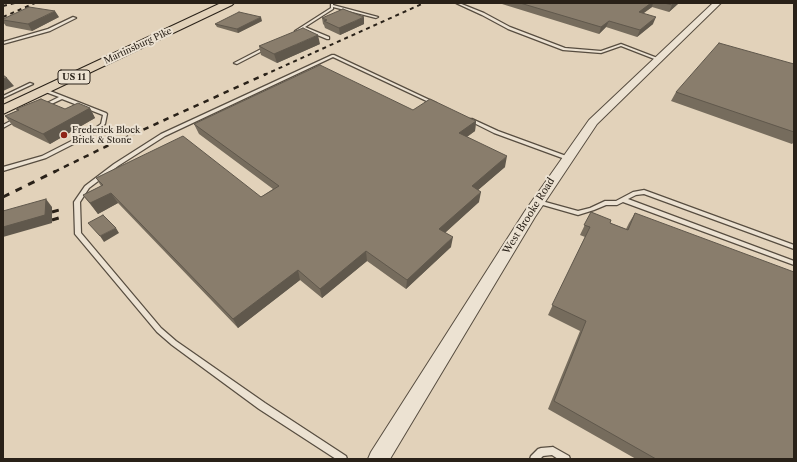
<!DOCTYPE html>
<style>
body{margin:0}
#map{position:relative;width:797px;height:462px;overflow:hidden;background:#e2d2ba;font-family:"Libre Caslon Text",serif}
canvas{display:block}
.frame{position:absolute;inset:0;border:4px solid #292118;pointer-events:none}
</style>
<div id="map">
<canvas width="797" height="462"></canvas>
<div class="frame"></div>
</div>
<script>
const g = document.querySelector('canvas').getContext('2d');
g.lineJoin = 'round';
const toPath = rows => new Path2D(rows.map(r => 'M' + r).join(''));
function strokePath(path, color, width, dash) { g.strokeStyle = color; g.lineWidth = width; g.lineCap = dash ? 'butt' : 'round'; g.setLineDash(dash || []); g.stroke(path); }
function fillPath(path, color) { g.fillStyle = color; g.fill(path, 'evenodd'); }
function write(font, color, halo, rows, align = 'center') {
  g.font = font + ' "Libre Caslon Text",serif'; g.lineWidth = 4; g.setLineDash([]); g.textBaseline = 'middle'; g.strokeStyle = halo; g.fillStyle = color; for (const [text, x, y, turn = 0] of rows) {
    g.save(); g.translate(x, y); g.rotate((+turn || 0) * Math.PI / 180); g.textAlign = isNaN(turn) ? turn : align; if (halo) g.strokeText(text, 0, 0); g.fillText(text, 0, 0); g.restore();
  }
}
const service = toPath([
 [331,3,333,3,333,5,378,17,376,18,333,7,333,9,305,27,329,37,329,39,327,39,303,29,297,33,295,33,295,31,331,8,331,3],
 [456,3,459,3,484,13,510,27,565,48,601,51,621,44,660,59,657,60,621,46,601,53,563,50,508,29,482,15,456,3],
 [73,17,76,18,50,31,3,44,3,42,48,29,73,17],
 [265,47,268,48,237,64,234,63,265,47],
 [332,55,334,55,436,103,435,104,433,104,333,57,165,136,118,166,89,188,80,202,81,233,161,328,176,341,265,403,346,456,347,459,336,459,259,409,172,345,157,332,75,234,74,202,85,186,114,164,161,134,332,55],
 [30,83,33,84,3,98,3,96,30,83],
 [43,89,45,89,106,113,107,114,105,124,95,133,46,158,3,171,3,167,42,156,91,131,101,124,103,115,62,99,45,107,43,107,43,105,59,97,43,91,43,89],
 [16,118,18,118,19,119,3,128,3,125,16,118],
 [470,119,472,119,498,131,569,157,569,158,567,159,565,159,494,133,470,121,470,119],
 [644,190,794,245,794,249,644,194,636,195,628,199,794,261,794,265,623,202,617,205,606,205,594,210,578,215,536,203,535,202,538,200,578,211,590,208,605,201,616,201,633,192,644,190],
 [553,447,569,456,570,459,558,459,552,455,543,456,540,459,530,459,531,456,538,449,541,448,553,447]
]);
const tertiary = toPath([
 [713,3,721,3,597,124,535,217,390,459,368,459,371,452,525,211,589,120,713,3]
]);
const primary = toPath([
 [221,3,234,3,232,5,3,114,3,105,221,3]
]);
strokePath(service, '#574d40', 2.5);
strokePath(tertiary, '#574d40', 2);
strokePath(primary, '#292118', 2);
fillPath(service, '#ece2d2');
fillPath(tertiary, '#ece2d2');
fillPath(primary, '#e2d2ba');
strokePath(toPath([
 [3,6,15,3],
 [3,17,35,3],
 [264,75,424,3]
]), '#292118', 2, [4, 4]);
strokePath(toPath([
 [54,172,105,147,266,74]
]), '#292118', 2.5, [5.5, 5.5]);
strokePath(toPath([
 [3,197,56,171],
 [52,212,63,209],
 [52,220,62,217]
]), '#292118', 3, [7, 7]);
fillPath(toPath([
 [502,3,679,3,669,12,652,7,643,13,653,24,637,37,606,27,599,34,502,4],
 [59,17,32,31,6,26,3,22,3,19],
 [322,18,364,24,340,35,325,28,324,25,323,24],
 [262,21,238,33,217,27,215,24],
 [320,44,277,63,261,55,259,46],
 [794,64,794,142,792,144,671,101,676,92],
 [90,108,95,118,50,144,13,126,5,116,18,110,16,109,65,109],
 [413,110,476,121,475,131,467,137,505,167,478,190,479,202,445,233,451,247,406,289,367,261,322,298,300,280,238,328,118,203,98,214,83,195,101,186,96,178,261,197,273,189,199,134,194,124],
 [591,212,610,223,626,229,629,223,635,213,794,459,636,459,548,409,580,331,548,315,585,237,580,235]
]), '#766c5d');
fillPath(toPath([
 [651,3,653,3,652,7,636,19,639,12],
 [674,3,679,3,669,12,672,5],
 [55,11,59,17,32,31,28,24],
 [261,17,262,21,238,33,237,29],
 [364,17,364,24,340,35,339,28],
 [656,17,653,24,637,37,640,30],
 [609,21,606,27,599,34,601,27],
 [318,35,320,44,277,63,274,54],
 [7,78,14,86,3,91,3,79],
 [90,108,95,118,50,144,43,134],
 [476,121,475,131,458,143,459,133],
 [507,156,505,167,470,197,472,186],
 [481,192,479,202,438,239,439,229],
 [111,193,118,203,98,214,90,203],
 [46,199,52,207,52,223,3,237,3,227],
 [116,228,119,233,104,242,100,236],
 [453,237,451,247,406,289,407,280],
 [366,251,367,261,322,298,320,289],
 [298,270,300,280,238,328,233,319]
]), '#60584c');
const building = toPath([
 [520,3,651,3,639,12,656,17,640,30,609,21,601,27,520,3],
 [664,3,674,3,672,5,664,3],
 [29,7,55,11,28,24,3,20,3,19,29,7],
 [343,9,364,17,339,28,324,21,327,20,322,18,343,9],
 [239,12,261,17,237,29,215,24,239,12],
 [303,28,318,35,274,54,259,46,303,28],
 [719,43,794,64,794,132,676,92,719,43],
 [320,65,413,110,430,99,476,121,459,133,507,156,472,186,481,192,439,229,453,237,407,280,366,251,320,289,298,270,233,319,111,193,90,203,83,195,103,185,96,178,183,136,261,197,279,186,194,124,320,65],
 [3,75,7,78,3,79,3,75],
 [41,99,65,109,78,103,90,108,43,134,5,116,19,110,16,109,41,99],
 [46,199,45,215,3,227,3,211,46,199],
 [591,212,611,220,610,223,628,230,635,213,794,272,794,459,656,459,554,401,586,321,552,305,590,227,584,225,591,212],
 [103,215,116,228,100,236,88,223,103,215]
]);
fillPath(building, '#897d6c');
strokePath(building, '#60584c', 1);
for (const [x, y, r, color] of [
 [64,135,4,"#8f2418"]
]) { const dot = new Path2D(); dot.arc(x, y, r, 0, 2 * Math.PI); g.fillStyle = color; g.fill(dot); strokePath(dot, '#ece2d2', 1.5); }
write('9px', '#292118', '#ece2d2', [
 ["Martinsburg Pike",138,46,-25]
]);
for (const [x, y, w] of [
 [74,77,32]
]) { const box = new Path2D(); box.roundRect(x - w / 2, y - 7, w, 14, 3); g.fillStyle = '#ece2d2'; g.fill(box); strokePath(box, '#292118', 1); }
write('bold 9px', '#292118', null, [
 ["US 11",74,77]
]);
write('9px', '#292118', '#ece2d2', [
 ["Frederick Block",72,130],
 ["Brick & Stone",72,140]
], 'left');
write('10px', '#292118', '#ece2d2', [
 ["West Brooke Road",529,216,-58]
]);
</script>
